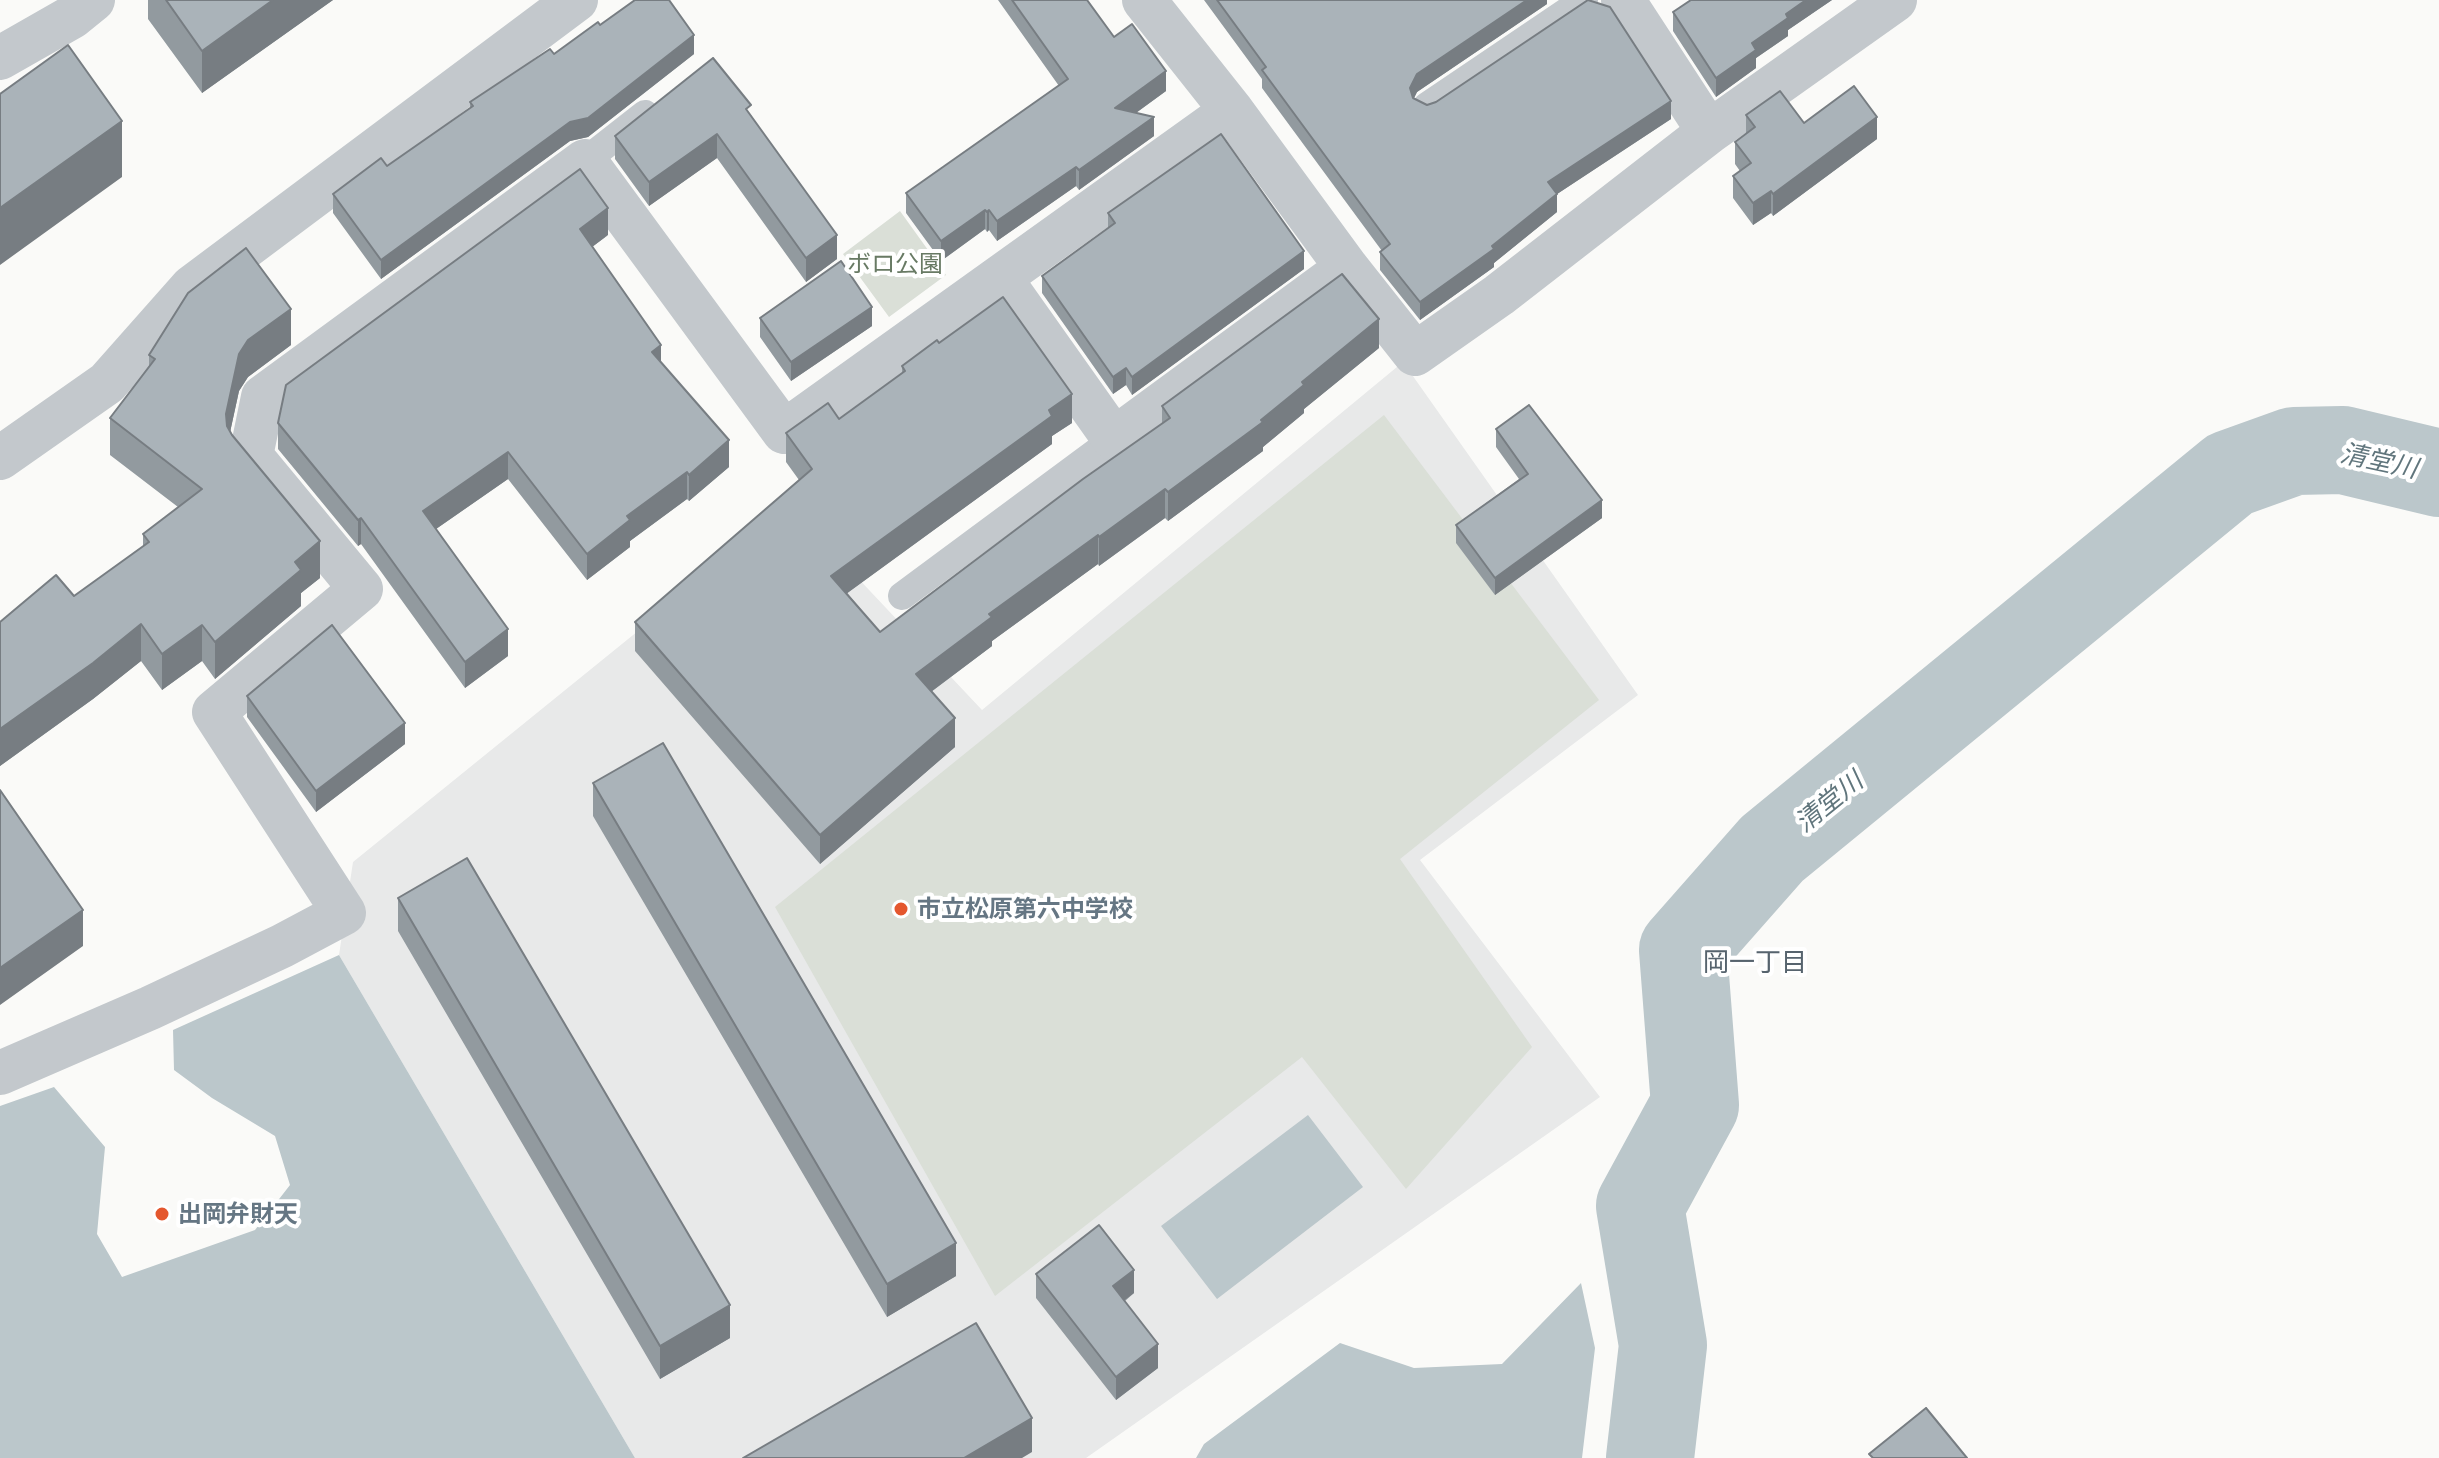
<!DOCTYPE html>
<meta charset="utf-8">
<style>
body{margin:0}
canvas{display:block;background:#fafaf8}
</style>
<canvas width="2439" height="1458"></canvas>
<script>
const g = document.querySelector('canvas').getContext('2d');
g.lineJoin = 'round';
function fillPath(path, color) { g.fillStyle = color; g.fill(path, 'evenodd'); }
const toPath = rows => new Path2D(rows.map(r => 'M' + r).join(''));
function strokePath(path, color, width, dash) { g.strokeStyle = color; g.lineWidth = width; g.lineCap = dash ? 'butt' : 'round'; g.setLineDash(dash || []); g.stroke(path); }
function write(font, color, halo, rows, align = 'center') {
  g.font = font + ' Barlow,"Noto Sans JP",sans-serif'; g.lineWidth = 8; g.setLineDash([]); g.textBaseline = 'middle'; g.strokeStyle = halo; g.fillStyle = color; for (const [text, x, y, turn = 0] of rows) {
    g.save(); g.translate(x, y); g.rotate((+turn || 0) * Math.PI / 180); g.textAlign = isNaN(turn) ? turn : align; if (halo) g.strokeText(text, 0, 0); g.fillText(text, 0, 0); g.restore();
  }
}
fillPath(toPath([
 [1403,362,1638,695,1420,860,1600,1097,1086,1458,635,1458,339,955,353,862,791,507,982,710]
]), '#e8e9e9');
fillPath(toPath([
 [900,211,946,275,889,317,843,254],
 [1384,415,1599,700,1400,859,1532,1047,1406,1189,1302,1057,995,1296,775,907]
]), '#dadfd7');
fillPath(toPath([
 [339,955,635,1458,0,1458,0,1106,54,1087,105,1147,97,1234,122,1277,255,1230,290,1185,275,1136,212,1098,174,1070,173,1030],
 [1308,1115,1363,1187,1217,1299,1161,1226],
 [1581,1283,1595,1348,1582,1458,1196,1458,1204,1444,1340,1343,1414,1368,1502,1364]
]), '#bbc7cb');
strokePath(toPath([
 [1650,1458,1663,1345,1640,1206,1695,1105,1683,950,1772,849,2230,474,2294,451,2343,450,2439,473]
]), '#bbc7cb', 88);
strokePath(toPath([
 [1427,106,1584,0],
 [585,161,645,114],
 [902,596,1114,439]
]), '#c3c8cc', 28);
strokePath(toPath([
 [1144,0,1232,111,1347,268,1415,354,1499,295,1709,132,1895,0],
 [1623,0,1709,132],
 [0,58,72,17,93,0],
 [1000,278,1114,439,1347,268],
 [0,458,107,383,192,287,576,0],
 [0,1073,150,1008,282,946,344,913,214,712,361,589,251,456,263,397,585,161,784,432,1232,111]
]), '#c3c8cc', 44);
fillPath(toPath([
 [148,0,333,0,202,93,148,19],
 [998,0,1087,0,1114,37,1166,91,1136,113,1154,136,1079,190,1076,186,997,241,989,230,987,232,985,229,941,261,906,213,906,193,1059,86],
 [1204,0,1547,0,1547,4,1417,92,1414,98,1427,105,1671,119,1557,194,1557,212,1494,263,1494,267,1420,320,1380,270,1380,252,1382,251,1262,88,1262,79],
 [1691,0,1832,0,1788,30,1788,36,1756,58,1756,68,1716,97,1673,31,1673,12],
 [600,25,694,54,588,137,570,141,381,279,333,213,333,194,387,166,470,108,470,102,554,54],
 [751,115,837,259,806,282,717,158,649,206,615,159,615,136],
 [1746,115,1804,123,1877,139,1773,216,1771,213,1753,225,1733,198,1733,176,1740,171,1735,164,1735,142,1746,134],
 [1108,213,1304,269,1132,395,1126,385,1113,394,1042,293,1042,276,1108,228],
 [608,235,592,247,661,362,729,467,689,501,687,499,630,541,630,547,587,580,508,479,436,529,508,656,465,688,361,544,358,546,278,449,278,423],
 [760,318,872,326,791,381,760,337],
 [939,343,1072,423,1052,436,1052,444,847,593,880,632,1162,424,1162,406,1379,348,1304,409,1304,413,1263,447,1263,451,1168,521,1165,518,1099,566,1098,564,992,641,992,646,931,692,955,747,820,864,635,651,635,622,799,480,786,462,786,433,839,419,902,374,902,366],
 [291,345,248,377,239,391,230,432,320,578,301,593,301,606,215,679,202,661,162,690,141,661,93,699,0,766,0,622,74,596,143,546,143,534,178,507,110,455,110,418,149,366,149,355],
 [1496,429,1602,518,1495,595,1456,543,1456,525,1519,479,1496,447],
 [247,696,405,744,316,812,247,717],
 [593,783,956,1276,887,1317,593,816],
 [398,898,730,1338,660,1379,398,931],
 [1036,1274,1134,1293,1125,1301,1158,1368,1116,1400,1036,1298]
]), '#929a9f');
fillPath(toPath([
 [273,0,333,0,202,93,202,51],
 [1527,0,1547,0,1547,4,1417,92,1410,106,1410,88,1417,74],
 [1806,0,1832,0,1788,30,1788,36,1756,58,1756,68,1716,97,1716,78,1752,43,1786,14],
 [694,35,694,54,588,137,570,141,381,279,381,260,570,122],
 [1166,71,1166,91,1115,128,1115,108],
 [1671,101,1671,119,1548,200,1548,182],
 [1154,117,1154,136,1079,190,1079,170],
 [1877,117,1877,139,1773,216,1773,194],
 [122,121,122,177,0,265,0,208],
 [717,134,717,158,649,206,649,182],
 [1076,167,1076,186,997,241,997,221],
 [1771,191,1771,213,1753,225,1753,203],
 [1557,194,1557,212,1494,263,1494,267,1420,320,1420,302],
 [608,208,608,235,580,256,580,229],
 [985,210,985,229,941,261,941,241],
 [989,210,989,230,987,232,987,212],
 [837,235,837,259,806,282,806,258],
 [1304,251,1304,269,1132,395,1132,377],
 [872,307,872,326,791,381,791,362],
 [291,309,291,345,248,377,239,391,226,451,226,414,239,354,248,340],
 [1379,319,1379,348,1304,409,1304,413,1263,447,1263,451,1168,521,1168,492,1261,420,1302,382],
 [661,345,661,372,652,352],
 [1126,368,1126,385,1113,394,1113,377],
 [1072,394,1072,423,1052,436,1052,444,831,605,831,576,1049,410],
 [729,440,729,467,689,501,689,475],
 [508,452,508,479,423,538,423,511],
 [687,472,687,499,630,541,630,547,587,580,587,554,627,516],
 [1165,489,1165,518,1099,566,1099,537],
 [1602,500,1602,518,1495,595,1495,578],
 [361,518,361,544,358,546,358,520],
 [1098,535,1098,564,992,641,992,646,916,703,916,674,989,614],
 [320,541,320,578,301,593,301,606,215,679,215,642,295,562],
 [141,624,141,661,93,699,0,766,0,729],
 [202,625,202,661,162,690,162,654],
 [508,629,508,656,465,688,465,662],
 [955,718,955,747,820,864,820,835],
 [405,723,405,744,316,812,316,791],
 [83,910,83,946,0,1005,0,968],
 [956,1243,956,1276,887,1317,887,1284],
 [1134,1270,1134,1293,1113,1309,1113,1286],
 [730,1305,730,1338,660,1379,660,1346],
 [1158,1344,1158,1368,1116,1400,1116,1377],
 [1032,1418,1032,1452,1022,1458,964,1458]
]), '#777d82');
const building = toPath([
 [166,0,273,0,202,51,166,0],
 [635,0,669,0,694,35,588,118,570,122,381,260,333,194,381,158,387,166,473,106,470,102,550,49,554,54,598,22,600,25,635,0],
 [1012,0,1087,0,1114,37,1132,24,1166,71,1115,108,1154,117,1079,170,1076,167,997,221,989,210,987,212,985,210,941,241,906,193,1068,79,1012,0],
 [1217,0,1527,0,1417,74,1410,88,1413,98,1427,105,1436,102,1588,0,1610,7,1671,101,1548,182,1557,194,1492,246,1494,249,1420,302,1380,252,1390,244,1262,70,1266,67,1217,0],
 [1691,0,1806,0,1786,14,1788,18,1752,43,1756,50,1716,78,1673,12,1691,0],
 [68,45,122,121,0,208,0,94,68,45],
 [713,58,751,105,746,109,837,235,806,258,717,134,649,182,615,136,713,58],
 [1854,86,1877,117,1773,194,1771,191,1753,203,1733,176,1751,163,1735,142,1755,127,1746,115,1780,91,1804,123,1854,86],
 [1221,134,1304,251,1132,377,1126,368,1113,377,1042,276,1115,223,1108,213,1221,134],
 [580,169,608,208,580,229,661,345,652,352,729,440,689,475,687,472,627,516,630,520,587,554,508,452,423,511,508,629,465,662,361,518,358,520,278,423,286,385,580,169],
 [246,248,291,309,248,340,239,354,226,414,227,426,232,435,320,541,295,562,301,570,215,642,202,625,162,654,141,624,93,663,0,729,0,622,56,575,74,596,149,542,143,534,202,489,110,418,155,359,149,355,188,293,246,248],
 [841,261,872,307,791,362,760,318,841,261],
 [1342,274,1379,319,1302,382,1304,385,1261,420,1263,422,1168,492,1165,489,1099,537,1098,535,989,614,992,617,916,674,955,718,820,835,635,622,812,469,786,433,828,403,839,419,905,371,902,366,937,340,939,343,1003,297,1072,394,1049,410,1052,416,831,576,880,632,1083,479,1170,418,1162,406,1342,274],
 [1529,405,1602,500,1495,578,1456,525,1528,474,1496,429,1529,405],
 [332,625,405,723,316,791,247,696,332,625],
 [663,743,956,1243,887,1284,593,783,663,743],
 [0,790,83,910,0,968,0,790],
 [467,858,730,1305,660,1346,398,898,467,858],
 [1099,1225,1134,1270,1113,1286,1158,1344,1116,1377,1036,1274,1099,1225],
 [976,1323,1032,1418,964,1458,743,1458,976,1323],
 [1926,1408,1967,1458,1873,1458,1869,1454,1926,1408]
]);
fillPath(building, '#aab3b9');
strokePath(building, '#777d82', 2);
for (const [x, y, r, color] of [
 [901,909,8,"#e4572e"],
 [162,1214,8,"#e4572e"]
]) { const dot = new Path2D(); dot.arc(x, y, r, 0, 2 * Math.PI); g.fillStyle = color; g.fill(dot); strokePath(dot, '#fff', 3); }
write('24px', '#687a64', '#fff', [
 ["ボロ公園",895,264]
]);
write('bold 24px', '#657683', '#fff', [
 ["市立松原第六中学校",917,909],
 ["出岡弁財天",178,1214]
], 'left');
write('italic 26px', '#60757c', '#fff', [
 ["清堂川",2379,461,12],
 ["清堂川",1829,802,-39]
]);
write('26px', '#57646e', '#fff', [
 ["岡一丁目",1755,962]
]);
</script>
